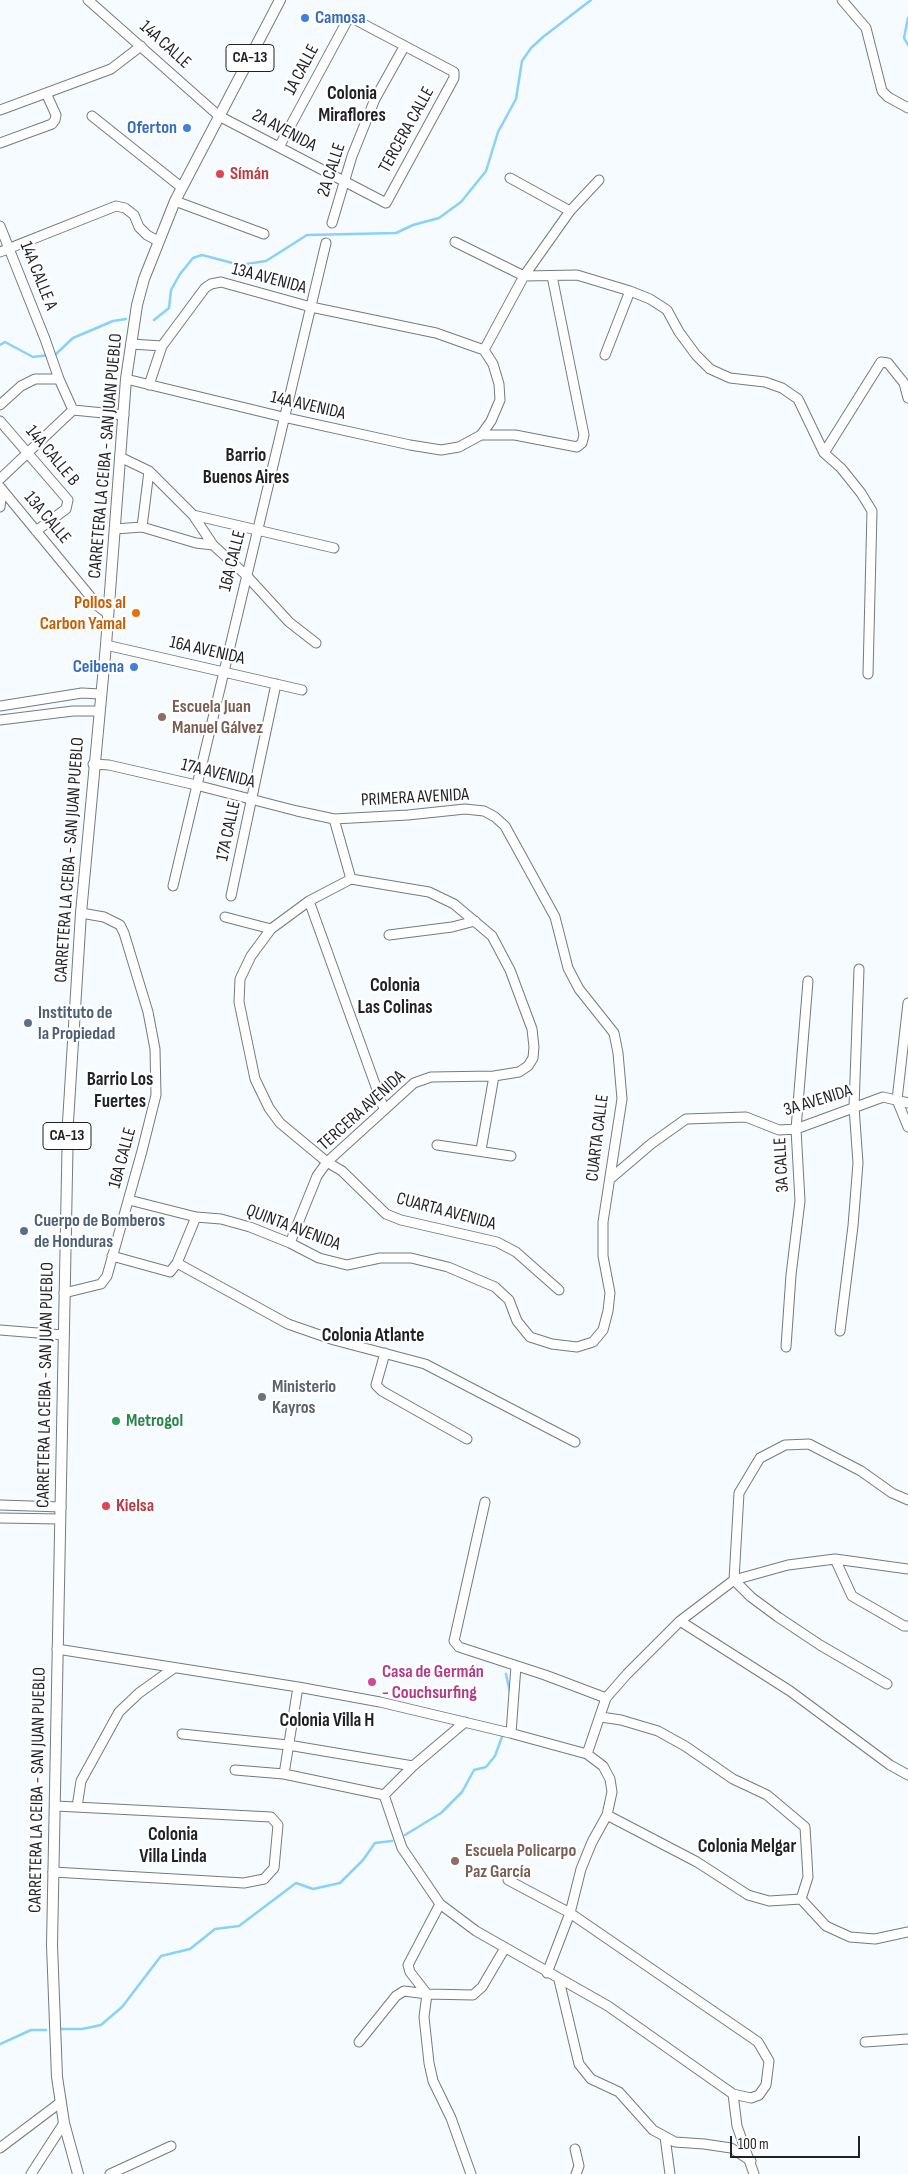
<!DOCTYPE html>
<meta charset="utf-8">
<style>
body{margin:0}
#map{position:relative;width:908px;height:2174px;overflow:hidden;background:#f6fbff;font-family:"Sofia Sans Condensed",sans-serif}
canvas{display:block}
.scale{position:absolute;left:730px;top:2136px;width:130px;height:22px;box-sizing:border-box;border:2px solid #1f2124;border-top:0;padding-left:6px;font-size:15px;line-height:18px;white-space:nowrap;color:#1f2124;-webkit-text-stroke:4px #fff;paint-order:stroke}
</style>
<div id="map">
<canvas width="908" height="2174"></canvas>
<div class="scale">100 m</div>
</div>
<script>
const g = document.querySelector('canvas').getContext('2d');
g.lineJoin = 'round';
const toPath = rows => new Path2D(rows.map(r => 'M' + r).join(''));
function strokePath(path, color, width, dash) { g.strokeStyle = color; g.lineWidth = width; g.lineCap = dash ? 'butt' : 'round'; g.setLineDash(dash || []); g.stroke(path); }
function write(font, color, halo, rows, align = 'center') {
  g.font = font + ' "Sofia Sans Condensed",sans-serif'; g.lineWidth = 4.5; g.setLineDash([]); g.textBaseline = 'middle'; g.strokeStyle = halo; g.fillStyle = color; for (const [text, x, y, turn = 0] of rows) {
    g.save(); g.translate(x, y); g.rotate((+turn || 0) * Math.PI / 180); g.textAlign = isNaN(turn) ? turn : align; if (halo) g.strokeText(text, 0, 0); g.fillText(text, 0, 0); g.restore();
  }
}
strokePath(toPath([
 [908,18,904,38,908,45],
 [154,320,169,308,171,290,180,274,193,258,202,255,240,265,266,261,307,235,396,233,413,225,439,218,461,202,486,171,498,132,516,99,522,61,531,48,543,37,591,0],
 [0,345,5,342,33,357,56,354,73,338,113,321,126,319],
 [506,1674,510,1692],
 [405,1835,441,1813,462,1792,474,1770,486,1767,495,1756,503,1734],
 [62,2029,82,2029,101,2025,122,2007,161,1956,190,1949,215,1929,239,1926,296,1883,313,1889,340,1883,363,1860,375,1843,392,1841],
 [0,2044,31,2030,46,2030]
]), '#89d1f8', 2.5);
const minor = toPath([
 [88,0,219,116,386,203,454,78,454,72,352,18,347,21,279,147],
 [842,0,866,28,882,91,888,97,908,108],
 [0,110,111,69,141,46],
 [92,116,181,187],
 [0,143,52,124,55,120,56,115,46,93],
 [510,178,570,211],
 [175,201,264,234],
 [332,223,352,156,375,99,404,47],
 [0,226,45,339,59,379,73,410],
 [455,242,524,276,577,275,630,291,650,299,667,310,679,332,696,355,710,369,730,378,765,382,782,388,798,399,824,453,841,468,861,493,872,511,868,674],
 [0,252,116,206,125,208,134,215,139,227,147,235,158,241],
 [131,344,162,346],
 [484,350,524,276,570,211,599,180],
 [605,355,630,291],
 [126,379,283,417,410,445,441,450,459,447,481,435,515,435,577,447,582,443,584,435,552,276],
 [149,385,162,346,205,288,211,284,221,282,311,307,436,333,484,350,493,364,499,384,500,400,491,421,481,435],
 [0,405,21,386,35,379,59,379],
 [0,421,68,500,66,509,36,531],
 [824,453,881,362,888,363,904,383,908,398],
 [120,457,149,471,193,515,213,545,246,575,289,622,316,643],
 [0,479,73,410,124,415],
 [0,487,99,607,108,614],
 [0,507,2,490],
 [193,515,334,548],
 [142,527,149,471],
 [115,529,142,527,196,543,213,545],
 [106,645,302,690],
 [0,706,82,693,100,694],
 [0,720,73,711,98,711],
 [93,764,109,765,196,785,297,811,334,819,408,815,465,809,484,811,495,817,505,826,555,917,568,968,579,989,614,1033,618,1053,622,1099,603,1222,603,1256,610,1293,608,1311,603,1330,593,1342,577,1347,552,1344,530,1337,517,1321,509,1300,495,1287,448,1267,411,1258,380,1258,347,1265,319,1258,290,1243,250,1227,221,1219,196,1217,129,1200],
 [334,819,351,879],
 [173,886,326,243],
 [231,896,276,684],
 [309,901,384,1109],
 [225,917,271,929,309,901,351,879,429,892,454,904,492,936,510,970,532,1029,534,1047,533,1058,528,1066,519,1072,494,1076,431,1077,414,1083,327,1162,317,1176,290,1243],
 [271,929,251,956,240,979,239,1002,255,1079,269,1108,280,1123,327,1162,342,1171,386,1214,401,1220,497,1242,516,1252,559,1290],
 [389,935,452,927,475,921],
 [908,1003,897,1100,908,1127],
 [437,1145,511,1156],
 [481,1150,494,1076],
 [610,1179,651,1144,686,1119,746,1117,779,1130,796,1129,883,1097,908,1103],
 [112,1256,170,1272,177,1263,196,1217],
 [177,1263,288,1324,334,1340,425,1364,575,1442],
 [64,1293,101,1284,107,1276,142,1151,156,1095,155,1049,148,1012,124,933,120,925,104,917,81,913],
 [0,1330,63,1335],
 [840,1331,853,1226,858,1163,854,1107,859,969],
 [786,1347,791,1275,800,1201,796,1129,808,981],
 [385,1353,376,1385,382,1391,467,1439],
 [485,1502,454,1641,459,1647,545,1675,606,1698],
 [0,1505,61,1507],
 [0,1518,60,1519],
 [835,1559,852,1596,904,1626,908,1626],
 [680,1621,790,1691,890,1765,908,1775],
 [57,1649,298,1687,380,1702,510,1733,587,1754,603,1766,610,1779,612,1792,607,1815,592,1842,581,1869,570,1913,547,1973],
 [887,1684,820,1645,778,1617,751,1597,734,1580,739,1493,760,1458,785,1445,809,1444,861,1471,892,1493,908,1500],
 [601,1717,621,1720,658,1731,685,1746,733,1779,767,1795,805,1827,808,1877,801,1899],
 [511,1733,516,1666],
 [182,1734,288,1745,413,1766],
 [587,1754,606,1698,627,1674,680,1621,734,1580,788,1565,835,1559,908,1569],
 [235,1770,284,1774,384,1795],
 [284,1774,298,1687],
 [384,1795,402,1848,440,1904,476,1931,608,2006,733,2094,737,2126,754,2174],
 [384,1795,413,1766,465,1722],
 [77,1807,81,1781,119,1712,139,1693,174,1668],
 [607,1815,697,1862,748,1895,769,1901,801,1899,826,1926,850,1937,875,1939,908,1932],
 [53,1872,244,1883,264,1879,274,1868,278,1825,271,1817,56,1806],
 [508,1880,570,1913,758,2042,769,2061,766,2085,759,2095,751,2098,733,2094],
 [440,1904,408,1965,410,1972,427,1994,424,2017,429,2063,433,2081,451,2118,471,2174],
 [559,1980,579,2064,591,2079,619,2092,653,2130,675,2142,704,2144,731,2148,751,2161],
 [359,2042,396,1996,404,1991,427,1994,473,1995,482,1987,505,1948],
 [865,2042,908,2039],
 [665,2137,670,2174],
 [0,2148,61,2102],
 [575,2149,579,2166,576,2174],
 [31,2174,64,2123],
 [110,2174,171,2146]
]);
const major = toPath([
 [78,2174,64,2123,57,2077,52,1945,68,1122,81,913,106,645,126,379,137,305,144,279,175,201,280,0]
]);
strokePath(minor, '#747b80', 11);
strokePath(major, '#747b80', 12);
strokePath(minor, '#fff', 9);
strokePath(major, '#fff', 10);
for (const [x, y, r, color] of [
 [305,18,5,"#3f7fe0"],
 [187,128,5,"#3f7fe0"],
 [220,174,5,"#e0444e"],
 [136,613,5,"#e8710a"],
 [134,667,5,"#3f7fe0"],
 [162,717,5,"#8d6e63"],
 [28,1023,5,"#5c6f8a"],
 [24,1231,5,"#5c6f8a"],
 [262,1397,5,"#6b7280"],
 [116,1421,5,"#2e9e5b"],
 [106,1506,5,"#e0444e"],
 [372,1682,5,"#d1479c"],
 [455,1861,5,"#8d6e63"]
]) { const dot = new Path2D(); dot.arc(x, y, r, 0, 2 * Math.PI); g.fillStyle = color; g.fill(dot); strokePath(dot, '#fff', 2); }
for (const [x, y, w] of [
 [250,58,48],
 [67,1136,48]
]) { const box = new Path2D(); box.roundRect(x - w / 2, y - 13.5, w, 27, 4); g.fillStyle = '#fff'; g.fill(box); strokePath(box, '#1f2124', 1); }
write('bold 16px', '#1f2124', null, [
 ["CA-13",250,58],
 ["CA-13",67,1136]
]);
write('bold 18px', '#366cbe', '#fff', [
 ["Camosa",315,18,"left"],
 ["Oferton",177,128],
 ["Ceibena",124,667]
], 'right');
write('18px', '#1f2124', '#fff', [
 ["14A CALLE",165,45,42],
 ["1A CALLE",302,70,-62],
 ["TERCERA CALLE",407,130,-61],
 ["2A AVENIDA",284,131,28],
 ["2A CALLE",332,170,-72],
 ["14A CALLE A",38,276,68],
 ["13A AVENIDA",269,279,15],
 ["14A AVENIDA",308,406,13],
 ["14A CALLE B",52,456,50],
 ["CARRETERA LA CEIBA - SAN JUAN PUEBLO",106,456,-85],
 ["13A CALLE",47,518,50],
 ["16A CALLE",233,561,-76],
 ["16A AVENIDA",207,651,13],
 ["17A AVENIDA",218,774,14],
 ["PRIMERA AVENIDA",415,798,-3],
 ["17A CALLE",229,831,-78],
 ["CARRETERA LA CEIBA - SAN JUAN PUEBLO",70,860,-86],
 ["3A AVENIDA",818,1101,-17],
 ["TERCERA AVENIDA",362,1111,-42],
 ["CUARTA CALLE",598,1138,-83],
 ["16A CALLE",123,1158,-75],
 ["3A CALLE",782,1165,-93],
 ["CUARTA AVENIDA",446,1212,15],
 ["QUINTA AVENIDA",293,1228,21],
 ["CARRETERA LA CEIBA - SAN JUAN PUEBLO",46,1385,-89],
 ["CARRETERA LA CEIBA - SAN JUAN PUEBLO",38,1790,-89]
]);
write('bold 18px', '#be3a42', '#fff', [
 ["Símán",230,174],
 ["Kielsa",116,1506]
], 'left');
write('bold 18px', '#c56008', '#fff', [
 ["Pollos al",126,603],
 ["Carbon Yamal",126,624]
], 'right');
write('bold 18px', '#785e54', '#fff', [
 ["Escuela Juan",172,707],
 ["Manuel Gálvez",172,728],
 ["Escuela Policarpo",465,1851],
 ["Paz García",465,1872]
], 'left');
write('bold 18px', '#4e5e75', '#fff', [
 ["Instituto de",38,1013],
 ["la Propiedad",38,1034],
 ["Cuerpo de Bomberos",34,1221],
 ["de Honduras",34,1242]
], 'left');
write('bold 18px', '#5b616d', '#fff', [
 ["Ministerio",272,1387],
 ["Kayros",272,1408]
], 'left');
write('bold 18px', '#27864d', '#fff', [
 ["Metrogol",126,1421]
], 'left');
write('bold 18px', '#b23c85', '#fff', [
 ["Casa de Germán",382,1672],
 ["- Couchsurfing",382,1693]
], 'left');
write('bold 19px', '#1f2124', '#fff', [
 ["Colonia",352,94],
 ["Miraflores",352,116],
 ["Barrio",246,456],
 ["Buenos Aires",246,478],
 ["Colonia",395,986],
 ["Las Colinas",395,1008],
 ["Barrio Los",120,1080],
 ["Fuertes",120,1102],
 ["Colonia Atlante",373,1336],
 ["Colonia Villa H",327,1721],
 ["Colonia",173,1835],
 ["Villa Linda",173,1857],
 ["Colonia Melgar",747,1847]
]);
</script>
